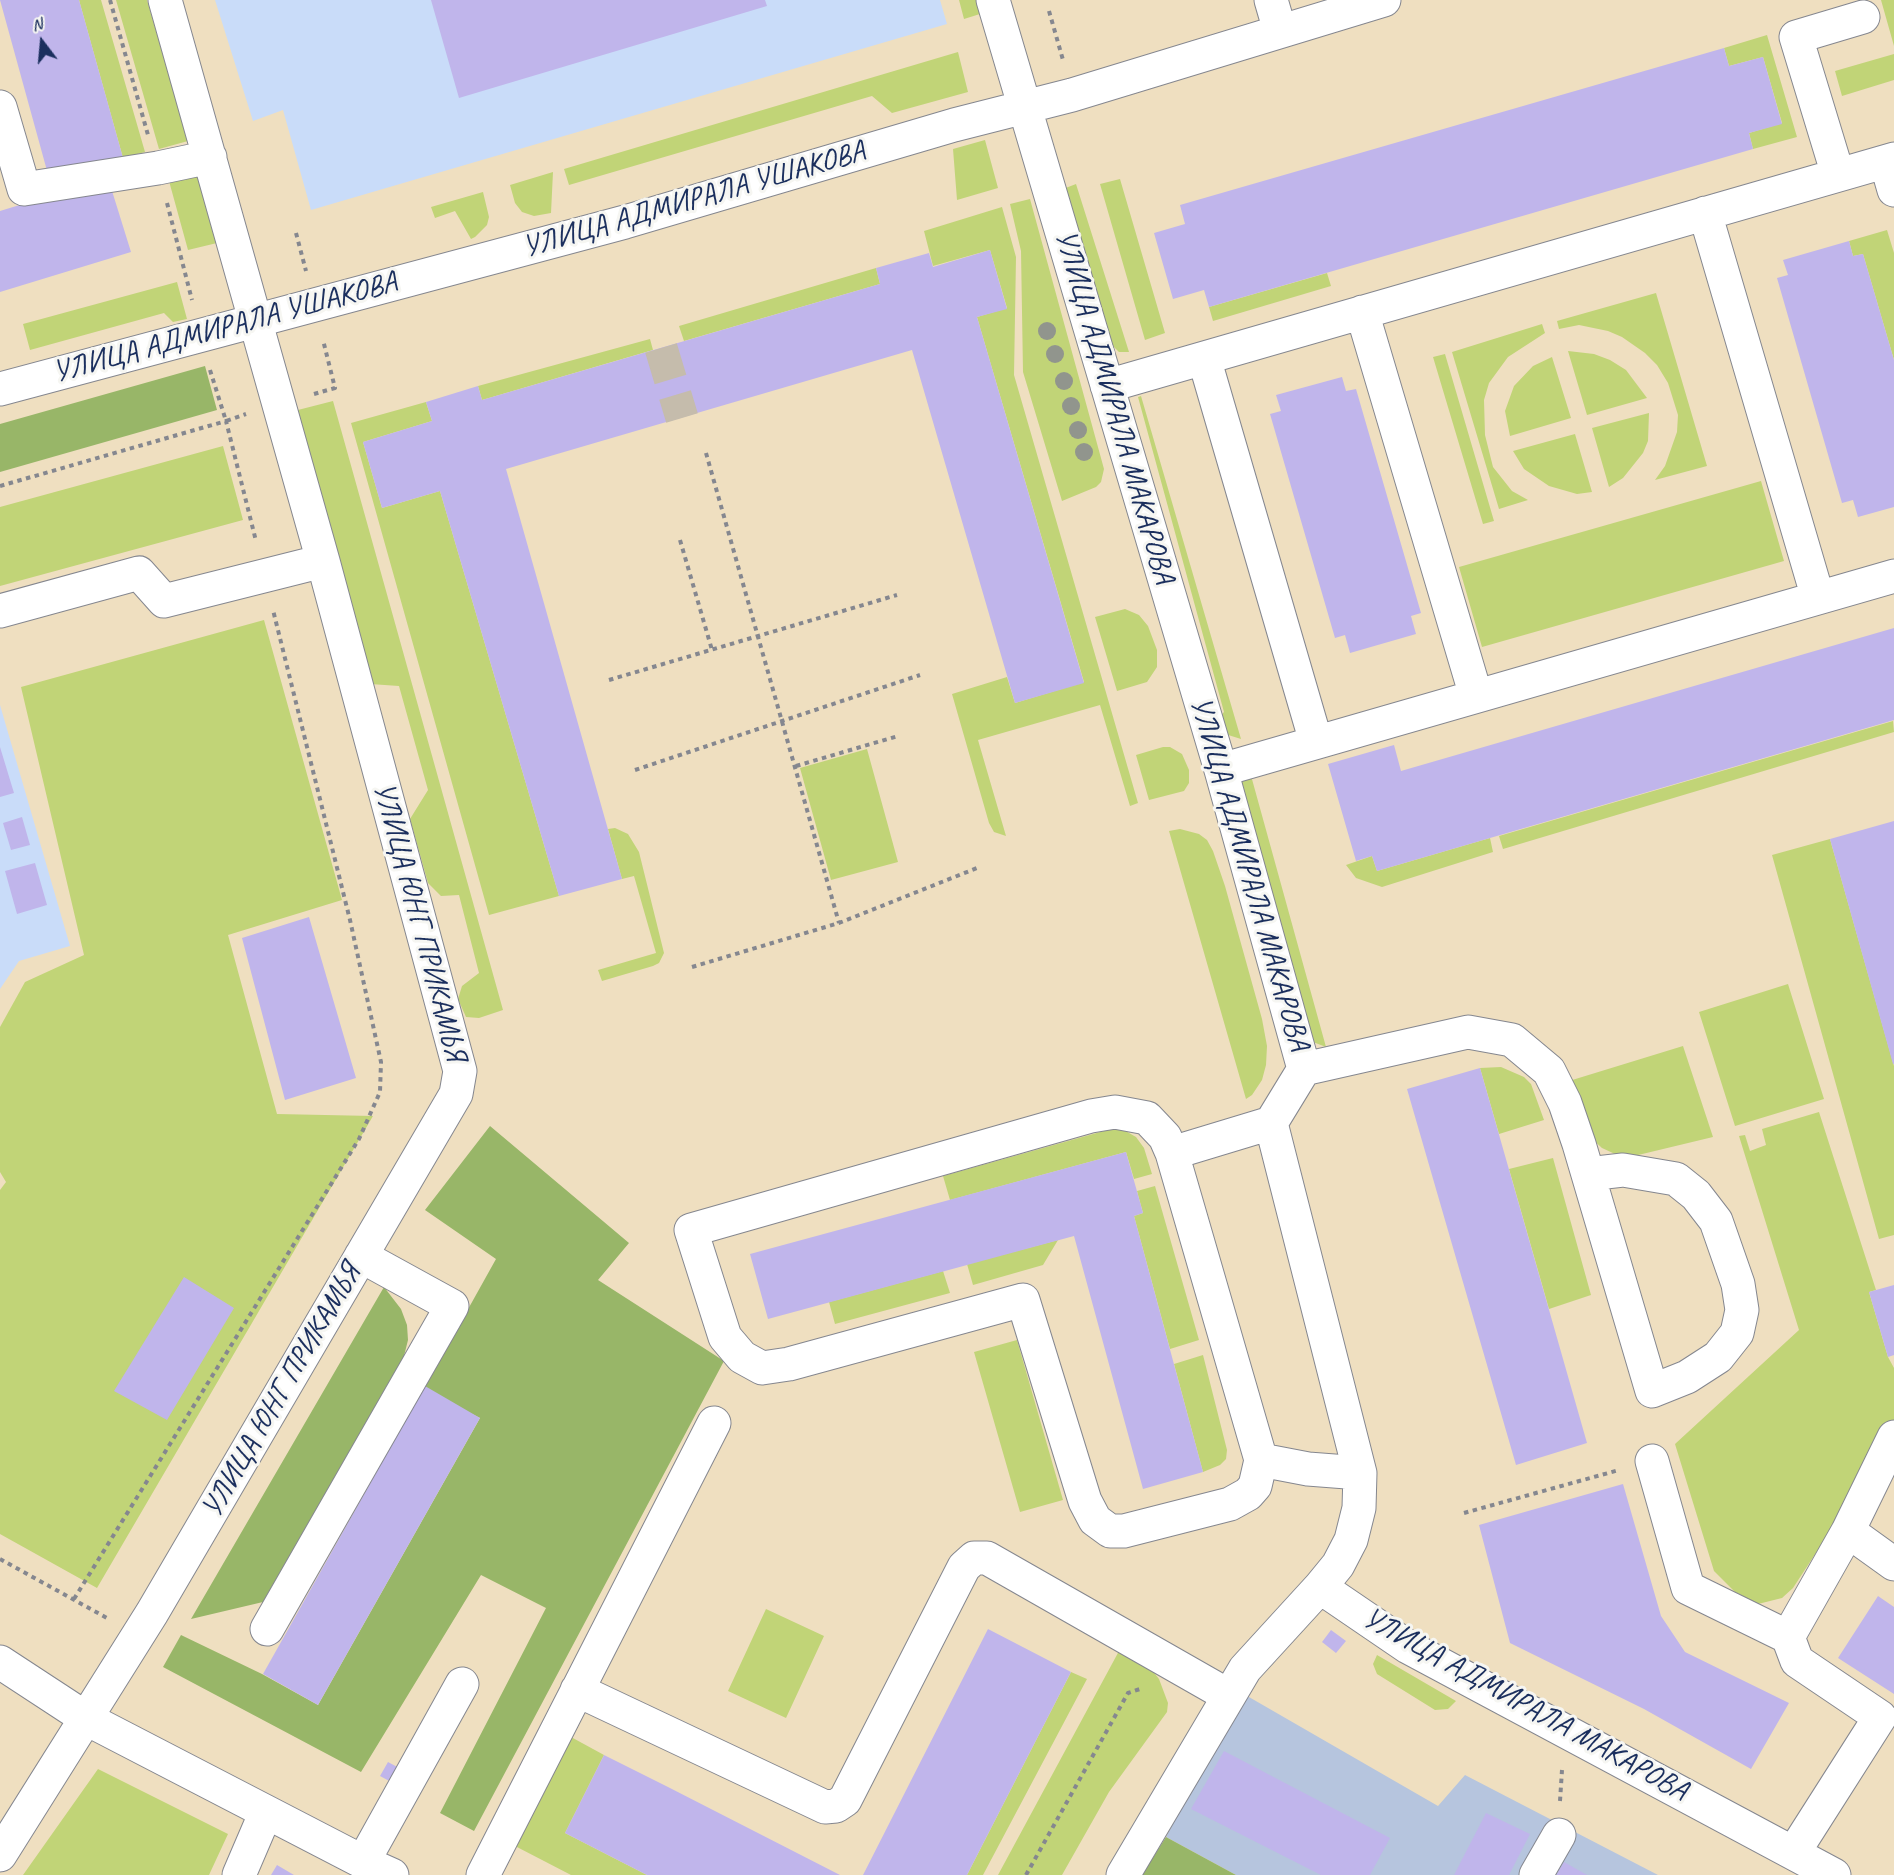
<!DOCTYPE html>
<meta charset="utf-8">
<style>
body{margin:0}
#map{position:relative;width:1894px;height:1875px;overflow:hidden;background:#efdfc0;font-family:Caveat,sans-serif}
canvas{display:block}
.north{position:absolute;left:12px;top:12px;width:60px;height:60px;-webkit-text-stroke:4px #f6f6f2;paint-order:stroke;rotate:344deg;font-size:16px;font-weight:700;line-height:24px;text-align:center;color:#1b2f5e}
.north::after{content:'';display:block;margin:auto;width:21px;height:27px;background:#1b2f5e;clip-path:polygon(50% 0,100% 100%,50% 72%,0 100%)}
</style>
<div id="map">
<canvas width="1894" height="1875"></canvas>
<div class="north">N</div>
</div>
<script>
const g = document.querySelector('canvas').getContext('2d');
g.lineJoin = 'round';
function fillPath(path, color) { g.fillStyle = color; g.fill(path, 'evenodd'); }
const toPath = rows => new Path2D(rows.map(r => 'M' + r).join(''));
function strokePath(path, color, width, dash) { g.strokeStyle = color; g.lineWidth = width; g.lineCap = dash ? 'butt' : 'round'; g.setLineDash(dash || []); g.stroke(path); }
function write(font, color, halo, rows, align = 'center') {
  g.font = font + ' Caveat,sans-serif'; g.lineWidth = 6; g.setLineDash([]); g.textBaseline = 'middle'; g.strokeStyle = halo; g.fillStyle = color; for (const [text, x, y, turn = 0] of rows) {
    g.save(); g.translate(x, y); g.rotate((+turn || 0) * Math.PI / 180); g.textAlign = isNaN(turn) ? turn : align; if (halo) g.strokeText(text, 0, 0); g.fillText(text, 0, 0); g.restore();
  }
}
fillPath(toPath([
 [215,0,940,0,947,24,311,210,283,110,253,121],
 [0,705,70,946,19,961,0,989]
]), '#c9dcf9');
fillPath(toPath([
 [1242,1693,1438,1806,1465,1775,1658,1875,1236,1875,1166,1837]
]), '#b6c5de');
fillPath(toPath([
 [79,0,101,0,145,152,123,158],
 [116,0,147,0,188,141,159,149],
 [959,0,976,0,980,14,964,19],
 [1881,0,1894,0,1894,46],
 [1767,35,1797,137,1753,149,1749,133,1782,123,1763,57,1729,66,1724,48],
 [958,52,968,92,892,113,872,96,569,185,564,169],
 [1894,54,1894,80,1842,96,1835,71],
 [985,140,998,188,957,200,953,149],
 [553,172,551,213,534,216,522,212,515,203,510,185],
 [198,173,217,243,188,250,169,181],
 [1120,179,1165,333,1145,340,1100,184],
 [1076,184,1129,352,1119,352,1112,345,1063,189],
 [483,192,489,217,487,225,475,237,471,239,455,211,435,218,431,207],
 [1030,199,1104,469,1101,482,1096,487,1062,501,1023,372,1021,251,1010,204],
 [1002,207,1016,257,1014,375,1138,803,1130,806,1100,705,978,740,1006,836,994,832,989,823,952,694,1007,677,1015,703,1084,682,977,317,1007,308,990,250,933,266,924,231],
 [1887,230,1894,253,1894,360,1863,254,1853,256,1849,241],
 [876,268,880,284,684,341,679,326],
 [1327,273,1331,286,1213,321,1209,307],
 [177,282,187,319,173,322,164,313,30,350,23,324],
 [1656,293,1707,466,1655,480,1665,466,1677,432,1678,415,1668,383,1657,365,1645,353,1622,337,1608,331,1579,325,1559,329,1557,321],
 [1542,324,1545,333,1508,357,1489,383,1484,400,1485,435,1493,467,1512,491,1528,500,1499,509,1452,352],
 [650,339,653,350,482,400,478,386],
 [1568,351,1594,354,1610,360,1626,370,1647,398,1587,415],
 [1445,354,1494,521,1483,524,1433,357],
 [1552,357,1571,418,1510,436,1505,411,1514,386,1533,366],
 [1141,396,1241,739,1225,734,1216,721,1224,712,1138,397],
 [333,401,503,1010,479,1018,466,1017,458,999,462,986,479,973,459,895,441,896,428,883,410,819,428,790,399,686,370,684,294,411],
 [426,402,432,421,363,442,382,508,440,491,559,896,489,915,351,423],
 [1649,413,1648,441,1643,453,1623,478,1609,487,1592,428],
 [1575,434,1592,492,1577,494,1549,486,1524,469,1513,451],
 [223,446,243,520,0,586,0,507],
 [1761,481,1784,561,1482,647,1459,567],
 [1125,609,1139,615,1148,626,1157,650,1157,667,1147,682,1117,691,1095,617],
 [264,620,342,900,228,935,277,1114,373,1116,97,1588,0,1534,0,1190,6,1182,0,1172,0,1027,25,982,84,955,21,687],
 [1893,721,1894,732,1503,849,1499,836],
 [1163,747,1170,747,1182,754,1189,770,1189,783,1184,791,1149,800,1136,755],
 [867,749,898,862,831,880,800,768],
 [1250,772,1326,1047,1313,1042,1240,780],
 [615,828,628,834,639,852,664,953,659,963,653,966,602,981,598,970,656,953,634,876,622,879,608,829],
 [1180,829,1199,834,1207,840,1213,851,1225,886,1262,1019,1267,1046,1266,1065,1262,1080,1252,1095,1246,1099,1169,831],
 [1490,838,1493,852,1382,887,1356,878,1346,865,1372,856,1377,871],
 [1830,839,1894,1066,1894,1235,1879,1239,1772,855],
 [1788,984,1824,1099,1735,1126,1699,1012],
 [1683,1046,1713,1137,1634,1156,1615,1154,1602,1148,1590,1137,1569,1081],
 [1501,1067,1524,1077,1531,1084,1544,1120,1499,1134,1480,1068],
 [1819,1112,1876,1290,1869,1292,1888,1357,1894,1368,1894,1420,1840,1516,1793,1588,1782,1598,1758,1604,1735,1592,1714,1571,1675,1444,1799,1330,1739,1136,1745,1135,1750,1151,1766,1145,1762,1129],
 [1111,1129,1122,1129,1136,1137,1144,1148,1152,1174,1134,1179,1126,1152,950,1200,943,1176],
 [1553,1158,1591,1295,1549,1309,1509,1169],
 [1155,1186,1199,1340,1170,1349,1134,1216,1143,1213,1137,1191],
 [1058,1240,1043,1265,973,1285,967,1264],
 [943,1271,950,1293,835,1324,829,1302],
 [1017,1340,1063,1500,1020,1512,974,1352],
 [1203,1355,1227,1450,1226,1459,1220,1465,1203,1472,1174,1364],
 [766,1609,824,1636,786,1718,728,1691],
 [1119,1651,1152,1670,1159,1679,1168,1703,1167,1712,1109,1792,1062,1875,998,1875],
 [1377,1655,1456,1701,1448,1709,1435,1710,1377,1674,1373,1664],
 [1071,1672,1087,1679,983,1875,967,1875],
 [571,1737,604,1755,565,1833,647,1875,571,1875,515,1846],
 [98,1769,228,1834,209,1875,23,1875]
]), '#c1d477');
fillPath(toPath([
 [205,366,217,410,0,472,0,424],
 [490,1126,629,1243,598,1280,724,1361,474,1831,440,1813,546,1608,481,1575,361,1772,163,1667,181,1635,262,1674,318,1705,480,1418,423,1390,496,1259,425,1210],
 [384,1287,401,1309,407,1325,408,1340,404,1356,263,1602,191,1619],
 [1166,1837,1236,1875,1142,1875]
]), '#98b668');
fillPath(toPath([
 [0,0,79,0,123,158,49,178],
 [431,0,765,0,767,6,459,98],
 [1724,48,1729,66,1763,57,1782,124,1749,133,1753,149,1209,307,1204,290,1173,299,1154,233,1185,224,1180,205],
 [108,178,131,252,0,292,0,211],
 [1849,241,1853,256,1863,254,1894,360,1894,507,1858,517,1853,500,1842,503,1777,278,1788,275,1783,260],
 [990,250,1007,309,977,317,1084,683,1015,703,912,350,506,469,622,879,559,896,440,491,382,508,363,442,432,421,426,402,478,386,482,400,880,284,876,268,929,253,933,267],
 [1342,377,1346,391,1356,389,1421,613,1411,616,1416,634,1350,653,1345,635,1335,638,1270,414,1281,411,1276,395],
 [1894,628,1894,720,1377,871,1372,856,1356,861,1328,764,1394,745,1401,771],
 [0,747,14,793,0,797],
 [22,817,30,845,11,850,3,823],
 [1894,821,1894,1064,1893,1064,1830,839],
 [35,863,47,905,17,914,5,871],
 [309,917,356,1078,285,1100,242,938],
 [1480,1068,1587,1443,1516,1465,1407,1089],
 [1126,1152,1143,1213,1134,1216,1203,1472,1143,1489,1074,1236,768,1319,750,1254],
 [184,1277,234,1308,167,1420,114,1391],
 [1894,1285,1894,1355,1888,1357,1869,1292],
 [425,1386,480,1418,318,1705,263,1674],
 [1623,1484,1661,1616,1685,1652,1789,1703,1751,1769,1644,1709,1510,1643,1479,1525],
 [1878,1596,1894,1607,1894,1694,1838,1658],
 [988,1629,1071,1672,967,1875,863,1875],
 [1331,1630,1346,1641,1336,1653,1322,1642],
 [1224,1751,1390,1838,1370,1875,1321,1875,1191,1809],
 [604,1755,668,1787,840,1875,647,1875,565,1833],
 [388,1762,401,1769,393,1783,380,1776],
 [1486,1813,1530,1834,1509,1875,1454,1875],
 [1564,1862,1587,1875,1556,1875],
 [277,1865,294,1875,271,1875]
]), '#c0b5eb');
strokePath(toPath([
 [661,348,682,418]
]), '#c5bcac', 33, [33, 16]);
const minor = toPath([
 [993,0,1221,770,1304,1069,1271,1123,1360,1473,1359,1508,1351,1540,1338,1565,1320,1587,1408,1647,1834,1875],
 [1271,0,1280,31],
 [0,107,24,189,158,168,210,157],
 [1886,162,1894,190],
 [1838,175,1796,37,1863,17],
 [1705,213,1818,598],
 [1362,312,1476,696],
 [1204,358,1316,742],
 [1107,386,1894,159],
 [0,389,625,222,954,125,1072,95,1384,0],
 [0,611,139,573,164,601,323,561],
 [1221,770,1894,576],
 [1304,1069,1468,1032,1512,1040,1549,1071,1565,1103,1579,1144,1652,1391,1687,1377,1718,1357,1737,1333,1742,1310,1738,1284,1716,1221,1696,1195,1676,1179,1623,1170,1588,1174],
 [1271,1123,1172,1153,1261,1460,1308,1469,1360,1473],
 [1172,1153,1165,1137,1147,1118,1115,1112,1091,1116,691,1230,725,1337,742,1357,762,1368,789,1364,1023,1300,1085,1501,1095,1520,1110,1531,1124,1531,1230,1504,1248,1494,1255,1486,1261,1460],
 [1652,1461,1688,1588,1788,1637],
 [1848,1531,1894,1437],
 [267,1629,452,1306,361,1256],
 [0,1662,87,1719,363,1862,392,1875],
 [577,1690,825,1807,836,1806,845,1800,964,1567,974,1558,987,1558,1229,1696],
 [1794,1852,1880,1717,1797,1661,1788,1637,1848,1531,1894,1564],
 [0,1855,152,1613,456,1094,460,1071,323,561,165,0],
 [363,1862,462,1684],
 [239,1875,266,1812],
 [483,1875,714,1423],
 [1123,1875,1245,1669,1320,1587],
 [1536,1875,1559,1835]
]);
strokePath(minor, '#85878f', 35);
strokePath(toPath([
 [110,0,148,135],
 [1049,11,1063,60],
 [167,203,192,300],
 [296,233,306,271],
 [210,370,226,421,246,414],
 [314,394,335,388,323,340],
 [706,453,839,923],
 [0,486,226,421,256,541],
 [680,540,712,650],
 [609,680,897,595],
 [796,766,898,736],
 [635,770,920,675],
 [692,967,839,923,977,868],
 [1464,1513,1619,1470],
 [0,1559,107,1618],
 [74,1599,359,1139,380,1092,381,1062,350,920,273,610],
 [1560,1801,1562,1770],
 [1026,1875,1128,1693,1143,1688]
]), '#85878f', 4, [4.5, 4.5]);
strokePath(minor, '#fff', 33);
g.fillStyle = '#91958d';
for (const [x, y] of [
 [1047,331],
 [1055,354],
 [1064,381],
 [1071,406],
 [1078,430],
 [1084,452]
]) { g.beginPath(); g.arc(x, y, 9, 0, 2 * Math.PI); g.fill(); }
write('30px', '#1b2f5e', '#f6f6f2', [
 ["УЛИЦА АДМИРАЛА УШАКОВА",694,200,-16],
 ["УЛИЦА АДМИРАЛА УШАКОВА",225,328,-15],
 ["УЛИЦА АДМИРАЛА МАКАРОВА",1114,407,74],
 ["УЛИЦА АДМИРАЛА МАКАРОВА",1249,874,74],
 ["УЛИЦА ЮНГ ПРИКАМЬЯ",419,922,75],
 ["УЛИЦА ЮНГ ПРИКАМЬЯ",282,1391,-60],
 ["УЛИЦА АДМИРАЛА МАКАРОВА",1525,1705,29]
]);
</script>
